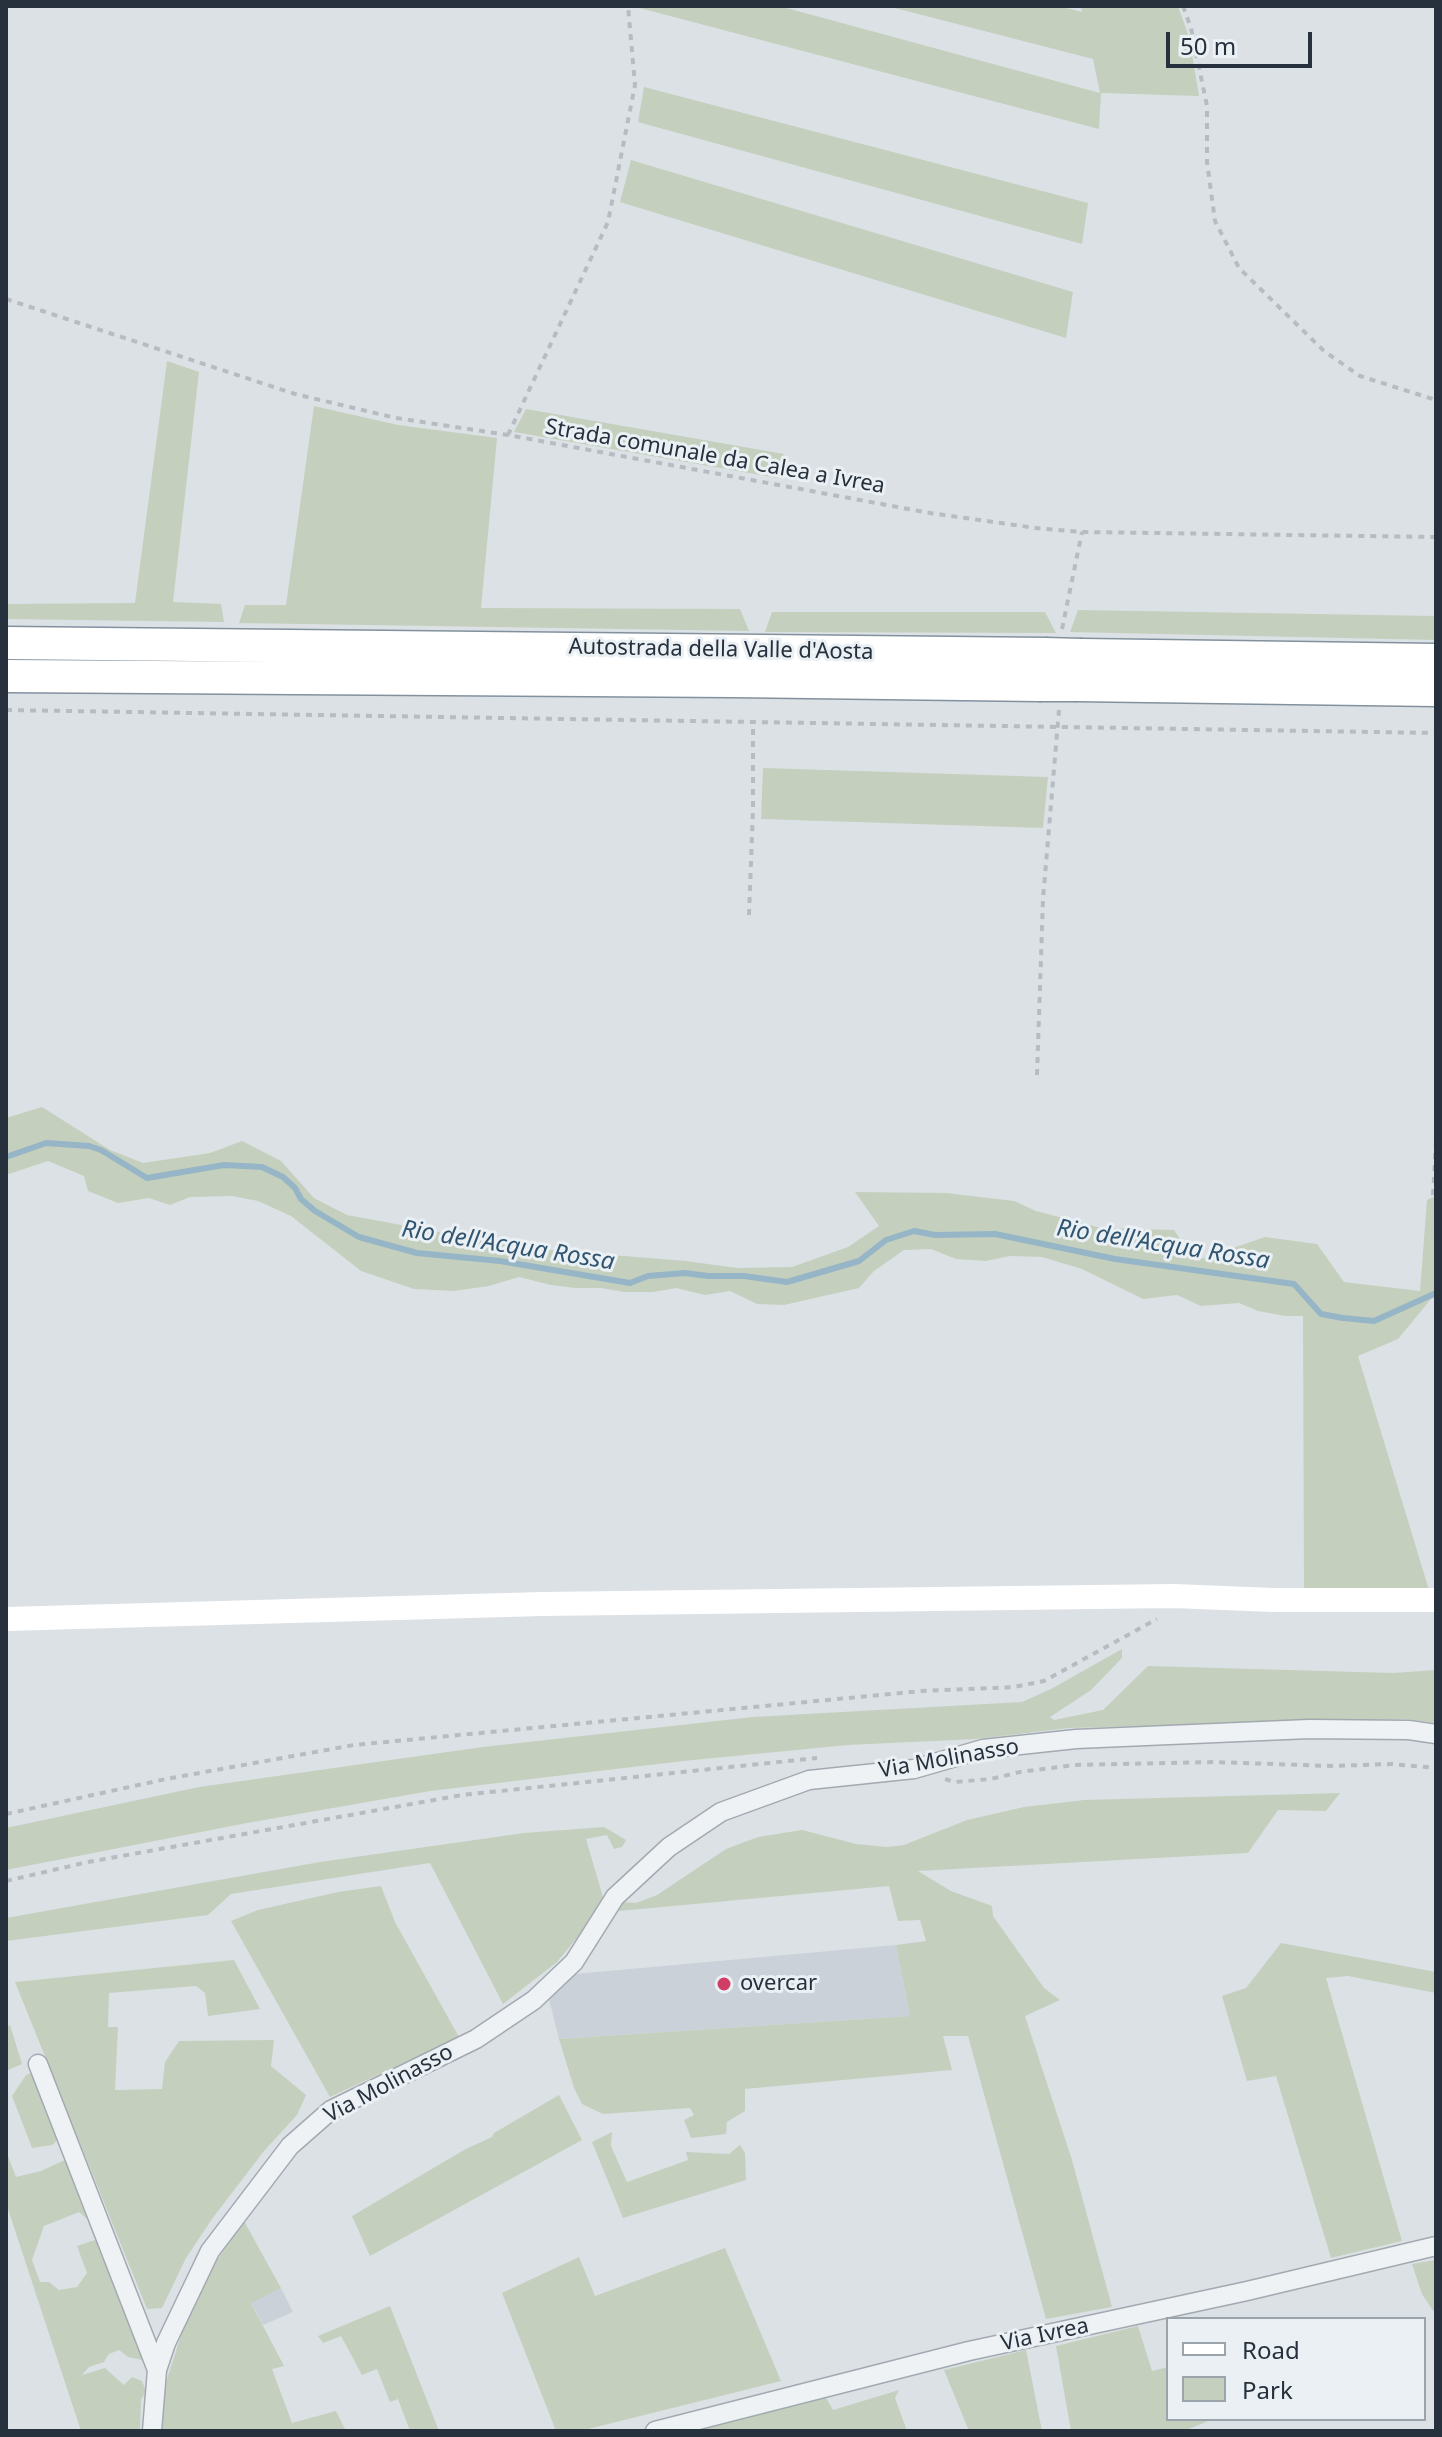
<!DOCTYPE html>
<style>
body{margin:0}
#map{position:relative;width:1442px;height:2437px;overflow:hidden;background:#dce1e6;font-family:"Noto Sans",sans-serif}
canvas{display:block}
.frame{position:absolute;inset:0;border:8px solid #26313d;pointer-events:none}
.legend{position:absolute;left:1166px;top:2317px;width:260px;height:104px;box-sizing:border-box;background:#ebf0f4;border:2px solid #9ca4ab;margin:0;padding:10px 14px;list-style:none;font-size:24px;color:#26313d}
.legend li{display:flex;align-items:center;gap:16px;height:40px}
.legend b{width:40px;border:2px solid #9ca4ab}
.scale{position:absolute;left:1166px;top:32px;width:146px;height:36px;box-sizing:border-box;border:4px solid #26313d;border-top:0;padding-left:10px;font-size:24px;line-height:28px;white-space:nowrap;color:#26313d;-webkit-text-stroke:6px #ebf0f4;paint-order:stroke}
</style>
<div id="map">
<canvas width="1442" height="2437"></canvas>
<div class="frame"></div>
<ul class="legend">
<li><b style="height:10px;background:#fff"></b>Road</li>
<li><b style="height:22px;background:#c4d0bd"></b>Park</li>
</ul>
<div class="scale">50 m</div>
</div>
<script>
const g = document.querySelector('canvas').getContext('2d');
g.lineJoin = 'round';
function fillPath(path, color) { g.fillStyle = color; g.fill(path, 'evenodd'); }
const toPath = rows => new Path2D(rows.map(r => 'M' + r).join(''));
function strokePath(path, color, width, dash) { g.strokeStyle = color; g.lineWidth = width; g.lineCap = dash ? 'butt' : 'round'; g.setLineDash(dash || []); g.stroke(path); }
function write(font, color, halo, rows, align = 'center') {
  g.font = font + ' "Noto Sans",sans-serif'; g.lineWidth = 6; g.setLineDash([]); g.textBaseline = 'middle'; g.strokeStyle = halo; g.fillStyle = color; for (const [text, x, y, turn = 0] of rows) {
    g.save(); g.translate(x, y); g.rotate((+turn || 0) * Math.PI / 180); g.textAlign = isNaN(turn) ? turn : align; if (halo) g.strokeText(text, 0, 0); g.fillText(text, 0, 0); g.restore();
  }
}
fillPath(toPath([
 [896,1945,910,2016,559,2039,549,1999,575,1974],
 [281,2288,293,2312,263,2325,251,2302]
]), '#cad1d8');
fillPath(toPath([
 [632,6,779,6,1100,93,1093,59,887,6,1058,6,1082,12,1081,6,1178,6,1189,37,1199,96,1101,93,1099,129],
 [644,87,1088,203,1082,244,638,122],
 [631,160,1073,292,1066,338,620,202],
 [167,361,199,372,173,602,221,604,224,622,6,619,6,604,135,603],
 [314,406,398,425,497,438,481,608,740,609,749,631,239,623,245,605,286,605],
 [526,409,784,454,778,478,514,432],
 [1078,610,1436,616,1436,640,1070,632],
 [772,612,1045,612,1056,633,765,632],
 [763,768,1048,777,1043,828,761,819],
 [42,1107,110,1150,143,1163,210,1153,242,1141,281,1161,314,1198,347,1215,526,1248,686,1261,737,1268,792,1267,848,1247,879,1226,855,1192,946,1193,1014,1201,1036,1211,1101,1228,1174,1230,1195,1261,1265,1237,1317,1244,1344,1282,1420,1291,1427,1200,1436,1196,1436,1297,1431,1299,1398,1339,1358,1356,1429,1590,1304,1589,1303,1316,1285,1316,1258,1311,1239,1303,1201,1306,1177,1295,1143,1299,1082,1269,1042,1257,1010,1256,986,1261,956,1259,931,1249,904,1250,874,1271,859,1288,784,1305,757,1304,730,1291,705,1295,676,1288,653,1292,624,1292,601,1288,575,1288,551,1285,519,1277,489,1286,453,1291,414,1289,361,1271,291,1216,258,1201,232,1196,190,1197,170,1205,149,1198,118,1203,88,1191,84,1176,48,1161,6,1175,6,1118],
 [1122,1649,1122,1658,1091,1690,1050,1717,1054,1720,1103,1710,1148,1666,1393,1673,1436,1670,1436,1723,1408,1719,1069,1728,976,1739,848,1745,683,1761,430,1791,247,1823,6,1870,6,1828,199,1787,483,1747,753,1717,1022,1702,1051,1689],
 [1340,1793,1326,1811,1278,1810,1248,1853,918,1871,951,1891,992,1906,993,1916,1044,1988,1060,2000,1025,2016,1072,2160,1112,2307,1046,2319,968,2036,943,2036,952,2070,745,2089,745,2111,727,2122,726,2134,691,2138,684,2120,694,2115,690,2108,603,2114,582,2104,574,2088,559,2039,910,2016,896,1945,926,1941,920,1920,898,1921,889,1886,619,1911,621,1902,636,1903,657,1895,726,1849,758,1837,802,1830,856,1844,887,1847,904,1845,967,1820,1024,1807,1084,1800],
 [604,1827,626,1840,622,1847,614,1849,607,1835,586,1839,605,1904,557,1962,503,2004,430,1863,231,1894,208,1915,6,1941,6,1918,320,1862,524,1833],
 [381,1886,395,1922,459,2037,330,2097,231,1921,258,1910,338,1892],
 [1281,1943,1436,1972,1436,1993,1348,1976,1326,1978,1402,2241,1331,2258,1276,2076,1247,2081,1222,1996,1246,1988],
 [234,1960,260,2009,208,2016,205,1993,196,1986,109,1993,108,2027,118,2027,115,2090,162,2089,165,2062,179,2041,274,2040,271,2066,306,2095,297,2115,264,2151,212,2219,186,2258,162,2308,147,2309,15,1982],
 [10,2025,22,2064,6,2071,6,2027],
 [35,2072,63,2135,52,2145,32,2148,12,2096,26,2075],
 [559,2095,582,2140,370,2256,352,2216,464,2150,492,2137,494,2133],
 [612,2132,611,2146,627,2182,688,2160,686,2152,729,2154,740,2145,745,2153,746,2180,623,2218,592,2142],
 [6,2151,16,2177,41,2171,65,2160,87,2219,79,2212,44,2226,32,2260,40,2282,49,2282,59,2290,77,2287,87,2273,77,2246,101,2238,144,2355,142,2360,128,2357,119,2350,109,2354,104,2362,89,2367,82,2375,105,2368,124,2385,132,2377,142,2381,146,2391,141,2400,140,2431,81,2431,6,2203],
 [244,2221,281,2288,251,2303,284,2366,272,2369,292,2423,336,2411,346,2431,159,2431,164,2388,187,2317,213,2266],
 [725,2248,781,2381,580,2431,556,2431,502,2293,579,2257,595,2296],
 [1435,2260,1436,2262,1436,2315,1422,2294,1412,2264],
 [390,2306,439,2431,410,2431,398,2399,390,2402,377,2369,362,2375,341,2336,323,2343,318,2336],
 [1138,2326,1152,2371,1168,2367,1168,2419,1213,2419,1184,2431,1071,2431,1056,2346],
 [1026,2350,1042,2431,969,2431,944,2370],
 [899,2390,895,2398,907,2431,682,2431,825,2396,833,2410]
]), '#c4d0bd');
strokePath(toPath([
 [6,1157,46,1143,89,1146,101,1150,147,1178,224,1165,262,1167,283,1177,295,1188,301,1199,315,1211,359,1237,417,1253,500,1261,630,1283,648,1276,685,1273,708,1276,744,1276,787,1282,859,1261,886,1240,914,1231,935,1235,995,1234,1115,1259,1294,1284,1321,1314,1343,1318,1374,1321,1436,1293]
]), '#96b5c7', 6);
const street = toPath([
 [38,2064,157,2370],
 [152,2431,157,2370,166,2343,210,2251,290,2146,331,2110,476,2039,534,2000,574,1962,615,1897,669,1847,721,1812,809,1780,914,1769,983,1749,1076,1739,1309,1729,1409,1730,1436,1734],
 [655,2431,969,2351,1247,2291,1436,2246]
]);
const highway = toPath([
 [6,643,1045,654],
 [1082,655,1436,660],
 [6,676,733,681,1039,685],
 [1076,685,1436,690]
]);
strokePath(street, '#a2a9b0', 21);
strokePath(highway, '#83919d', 35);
strokePath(toPath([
 [1183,6,1191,28,1207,106,1207,162,1215,221,1239,268,1324,351,1360,376,1436,400],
 [6,299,295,394,396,418,508,435,930,513,1036,528,1082,532,1436,537],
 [508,435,608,222,635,85,628,6],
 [1062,629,1082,532],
 [6,710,1436,733],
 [749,915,753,809,753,724],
 [1037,1075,1043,899,1059,710],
 [1433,1195,1436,1141],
 [945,1779,955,1782,991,1779,1020,1772,1074,1765,1213,1762,1332,1766,1392,1764,1436,1768],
 [6,1814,166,1779,354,1745,922,1691,1014,1687,1044,1681,1157,1619],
 [6,1881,88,1862,462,1795,817,1758]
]), '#b7bcc1', 4, [6, 6]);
strokePath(street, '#eff2f5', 18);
strokePath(toPath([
 [6,1619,542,1604,1173,1596,1274,1600,1436,1600]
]), '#fff', 24);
strokePath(highway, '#fff', 32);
const highwayBridge = toPath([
 [1045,654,1082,655],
 [1039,685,1076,685]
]);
strokePath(highwayBridge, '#83919d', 35, []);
strokePath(highwayBridge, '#fff', 32);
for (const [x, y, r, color] of [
 [724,1984,8,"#cf3e67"]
]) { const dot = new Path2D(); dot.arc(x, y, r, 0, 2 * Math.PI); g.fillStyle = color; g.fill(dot); strokePath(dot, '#ebf0f4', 3); }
write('22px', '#26313d', '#ebf0f4', [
 ["Strada comunale da Calea a Ivrea",715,457,10],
 ["Autostrada della Valle d'Aosta",721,650,1],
 ["Via Molinasso",949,1759,-10],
 ["Via Molinasso",389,2084,-28],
 ["Via Ivrea",1045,2335,-12]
]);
write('22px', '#26313d', '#ebf0f4', [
 ["overcar",740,1984]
], 'left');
write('italic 24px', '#305571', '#ebf0f4', [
 ["Rio dell'Acqua Rossa",1163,1245,9],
 ["Rio dell'Acqua Rossa",508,1246,9]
]);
</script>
